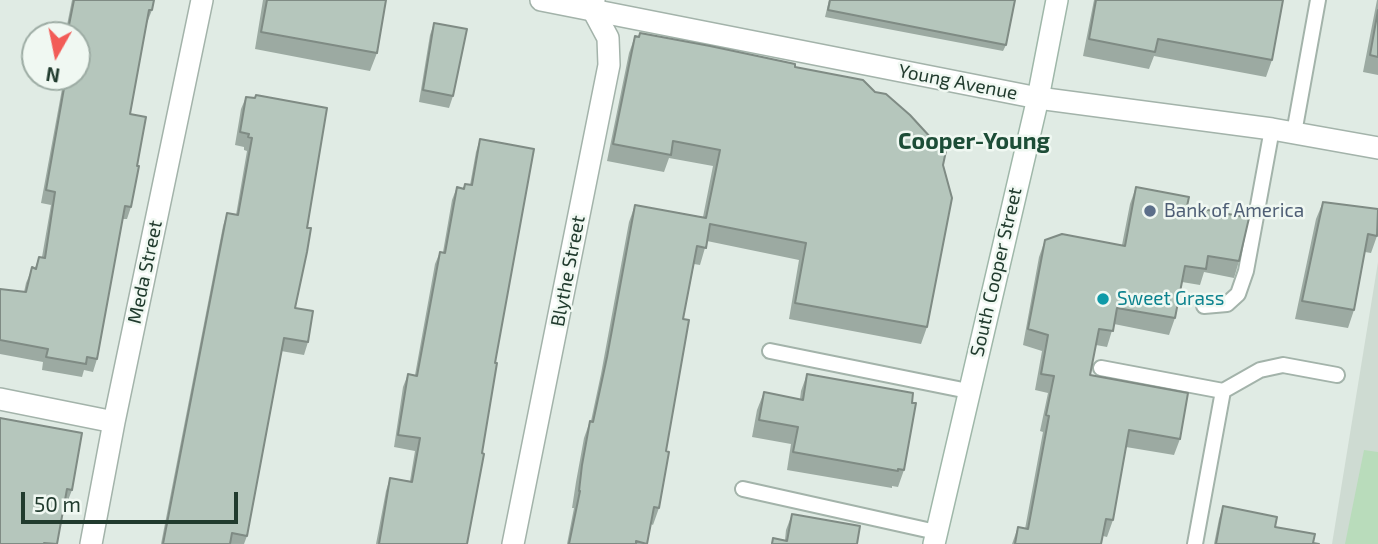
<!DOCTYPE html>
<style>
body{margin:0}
#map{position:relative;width:1378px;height:544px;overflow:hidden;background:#e0ebe4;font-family:"Exo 2",sans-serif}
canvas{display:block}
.north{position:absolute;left:21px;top:21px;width:70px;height:70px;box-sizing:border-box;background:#f0f8f2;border:2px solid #9daca4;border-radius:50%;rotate:189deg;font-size:19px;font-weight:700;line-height:28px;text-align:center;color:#213b2e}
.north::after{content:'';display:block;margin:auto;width:24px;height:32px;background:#f25c57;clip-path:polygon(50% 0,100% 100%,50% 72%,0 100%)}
.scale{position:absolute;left:21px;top:492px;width:217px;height:32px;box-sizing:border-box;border:4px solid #213b2e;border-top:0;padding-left:9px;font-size:21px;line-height:24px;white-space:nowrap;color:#213b2e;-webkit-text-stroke:5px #f0f8f2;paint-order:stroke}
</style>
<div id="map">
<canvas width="1378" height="544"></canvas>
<div class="north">N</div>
<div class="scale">50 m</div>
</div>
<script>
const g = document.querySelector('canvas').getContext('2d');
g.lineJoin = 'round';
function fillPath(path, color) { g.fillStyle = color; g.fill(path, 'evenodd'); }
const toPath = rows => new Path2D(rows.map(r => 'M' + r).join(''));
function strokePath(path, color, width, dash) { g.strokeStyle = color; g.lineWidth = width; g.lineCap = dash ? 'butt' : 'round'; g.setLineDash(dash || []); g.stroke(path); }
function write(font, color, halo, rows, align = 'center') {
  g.font = font + ' "Exo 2",sans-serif'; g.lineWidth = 5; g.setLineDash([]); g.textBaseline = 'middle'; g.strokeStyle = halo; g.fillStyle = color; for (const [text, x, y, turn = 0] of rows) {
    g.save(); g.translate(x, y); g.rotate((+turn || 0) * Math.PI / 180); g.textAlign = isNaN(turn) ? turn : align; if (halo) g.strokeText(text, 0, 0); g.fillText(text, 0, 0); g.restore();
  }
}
fillPath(toPath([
 [1378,262,1378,544,1332,544]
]), '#cedbd2');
fillPath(toPath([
 [1364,450,1378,452,1378,544,1345,544]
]), '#b9dcbb');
const service = toPath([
 [1294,133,1318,0],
 [1204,306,1227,304,1238,294,1246,271,1272,129],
 [770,351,968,391],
 [1101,368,1223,391,1195,544],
 [1223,391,1260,370,1283,365,1337,375],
 [743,489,936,532]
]);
const minor = toPath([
 [0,399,114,422],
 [91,544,114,422,202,0],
 [513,544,609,65,608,38,593,10,594,0]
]);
const tertiary = toPath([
 [541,0,1038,98,1272,129,1378,148]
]);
const secondary = toPath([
 [934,544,1038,98,1057,0]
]);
strokePath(service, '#a3b3aa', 18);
strokePath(minor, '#a3b3aa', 24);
strokePath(tertiary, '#a3b3aa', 24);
strokePath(secondary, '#9fb7a9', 24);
strokePath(service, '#fff', 14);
strokePath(minor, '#fff', 21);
strokePath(tertiary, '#fff', 21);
strokePath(secondary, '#fff', 21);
fillPath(toPath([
 [72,0,154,0,152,10,147,23,146,23,130,114,137,166,131,207,127,219,122,219,97,359,93,372,84,370,82,377,42,370,43,362,0,354,0,289,24,292,26,283,31,271,35,268,39,257,42,257,51,205,41,203,64,78,58,77,77,77,77,35,65,35],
 [263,0,386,0,377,53,370,71,255,49],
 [829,0,1015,0,1006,45,1003,51,825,17],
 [1094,0,1283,0,1272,60,1266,77,1154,56,1149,69,1083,56],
 [1377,0,1378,0,1378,75,1363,72],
 [434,23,453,96,449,108,419,102,430,35],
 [635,36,795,67,943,165,927,327,921,344,789,319,799,260,707,241,700,265,694,264,683,319,659,508,653,525,651,524,647,544,567,544,574,508,572,508,576,482,584,438,590,421,591,421,601,374,629,222,635,205,703,217,713,166,669,158,664,172,607,161,629,53],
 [256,95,307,228,295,308,308,342,304,355,281,351,247,536,244,544,161,544,223,226,227,213,236,215,247,151,244,150,244,147,235,145,241,109,246,97,255,98],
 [480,139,495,363,467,544,376,544,386,491,390,478,410,481,415,451,394,447,403,387,408,374,415,375,435,264,440,252,443,252,452,200,457,187,463,188,465,184,470,185,476,152],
 [1136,187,1187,206,1239,261,1234,278,1204,272,1200,285,1182,282,1175,318,1169,335,1114,324,1107,347,1096,345,1090,375,1180,439,1174,455,1126,447,1113,520,1107,537,1103,536,1101,544,1012,544,1018,527,1025,529,1043,432,1040,431,1048,393,1035,390,1042,351,1023,345,1039,257,1045,240,1122,245,1130,204],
 [1323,202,1377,236,1371,253,1365,252,1354,310,1348,328,1295,319,1316,219],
 [807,374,904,470,898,487,892,486,892,488,787,470,791,444,752,437,757,410,764,392,800,399,801,391],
 [0,418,72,490,67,503,64,502,57,544,0,544],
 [1223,506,1313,543,1319,544,1214,544,1219,519],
 [792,514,857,544,771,544,773,538,785,540,786,530]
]), '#9caaa2');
const building = toPath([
 [74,0,154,0,152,10,149,10,130,114,146,117,137,166,139,166,131,207,125,206,97,359,87,357,86,364,46,357,48,349,0,340,0,289,26,292,31,271,32,267,36,269,39,257,45,258,55,192,46,190,66,77,77,77,77,35,67,35,74,0],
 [267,0,386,0,377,53,261,32,267,0],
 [830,0,1015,0,1006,45,828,10,830,0],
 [1096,0,1283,0,1272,60,1158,39,1155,52,1089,39,1096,0],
 [1378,10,1378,57,1370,55,1378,10],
 [434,23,467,29,453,96,423,90,434,23],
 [640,33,710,46,795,64,795,67,863,80,875,92,886,94,910,115,932,139,939,140,946,151,943,165,952,198,927,327,795,303,806,243,710,224,706,248,697,246,683,319,689,320,666,451,669,452,659,508,654,507,647,544,636,541,636,544,569,544,580,491,579,491,582,465,590,421,593,422,607,357,635,205,706,218,720,150,673,141,671,155,613,144,635,36,639,37,640,33],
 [256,95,327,108,307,228,311,228,307,252,295,308,313,311,308,342,284,338,247,536,232,533,230,544,163,544,227,213,238,215,252,138,248,137,249,134,240,132,246,97,255,98,256,95],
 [480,139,534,149,495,363,497,363,482,453,484,454,467,544,379,544,390,478,412,482,420,438,398,435,408,374,417,376,440,252,445,253,457,187,464,189,465,184,472,185,480,139],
 [1136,187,1189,197,1187,206,1249,218,1239,261,1208,256,1206,269,1185,266,1175,318,1117,308,1113,331,1099,329,1090,375,1188,393,1180,439,1129,430,1113,520,1106,519,1101,544,1015,544,1018,527,1028,529,1049,416,1046,415,1054,376,1041,374,1048,335,1028,329,1045,240,1062,234,1125,246,1136,187],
 [1323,202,1378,209,1377,236,1368,234,1354,310,1302,301,1323,202],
 [807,374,913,393,912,403,916,403,904,470,898,469,898,471,793,452,798,427,759,420,764,392,803,400,807,374],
 [0,418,82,433,72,490,67,489,57,544,44,543,44,544,0,544,0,418],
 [1223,506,1277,517,1275,527,1315,534,1313,543,1319,544,1216,544,1223,506],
 [792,514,860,526,857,544,772,544,773,538,787,541,792,514]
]);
fillPath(building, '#b5c6bc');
strokePath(building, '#7f8b84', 2);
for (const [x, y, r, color] of [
 [1150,211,7,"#5c6f8a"],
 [1103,299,7,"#0f9aa8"]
]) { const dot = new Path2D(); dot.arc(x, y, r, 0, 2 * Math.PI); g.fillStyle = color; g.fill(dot); strokePath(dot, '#f0f8f2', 2.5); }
write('19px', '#213b2e', '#f0f8f2', [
 ["Young Avenue",958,82,11],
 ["Blythe Street",568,271,-79],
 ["Meda Street",145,272,-78],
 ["South Cooper Street",996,272,-77]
]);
write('19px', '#4e5e75', '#f0f8f2', [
 ["Bank of America",1164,211]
], 'left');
write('19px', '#0d838f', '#f0f8f2', [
 ["Sweet Grass",1117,299]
], 'left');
write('bold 23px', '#1d4d37', '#f0f8f2', [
 ["Cooper-Young",974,141]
]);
</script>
